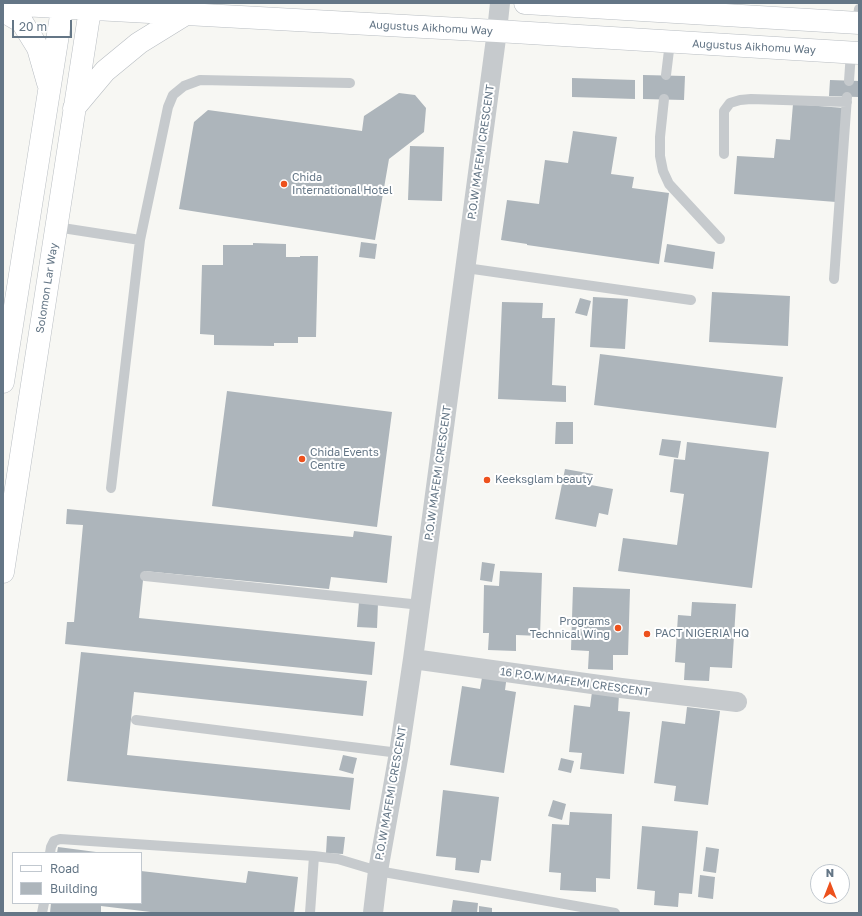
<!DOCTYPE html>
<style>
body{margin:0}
#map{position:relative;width:862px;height:916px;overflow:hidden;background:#f7f7f3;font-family:"Golos Text",sans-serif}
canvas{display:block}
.frame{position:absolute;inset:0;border:4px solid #647686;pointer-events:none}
.legend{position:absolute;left:12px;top:852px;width:130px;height:52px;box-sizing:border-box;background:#fff;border:1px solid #c1c8cf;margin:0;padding:5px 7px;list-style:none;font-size:12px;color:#647686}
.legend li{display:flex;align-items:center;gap:8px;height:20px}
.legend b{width:20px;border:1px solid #c1c8cf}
.north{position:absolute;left:810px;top:864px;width:40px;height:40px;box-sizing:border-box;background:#fff;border:1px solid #c1c8cf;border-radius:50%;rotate:0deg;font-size:11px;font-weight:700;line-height:16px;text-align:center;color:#647686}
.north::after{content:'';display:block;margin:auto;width:14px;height:18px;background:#ed511d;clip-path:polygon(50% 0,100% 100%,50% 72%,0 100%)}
.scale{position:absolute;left:12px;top:20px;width:60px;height:18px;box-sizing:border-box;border:2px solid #647686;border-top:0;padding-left:5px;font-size:12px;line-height:14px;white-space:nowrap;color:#647686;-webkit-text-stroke:3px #fff;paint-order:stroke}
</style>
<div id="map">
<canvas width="862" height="916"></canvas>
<div class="frame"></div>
<ul class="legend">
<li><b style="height:5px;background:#fff"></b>Road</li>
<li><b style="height:11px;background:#adb5bb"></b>Building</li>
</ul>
<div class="north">N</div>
<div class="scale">20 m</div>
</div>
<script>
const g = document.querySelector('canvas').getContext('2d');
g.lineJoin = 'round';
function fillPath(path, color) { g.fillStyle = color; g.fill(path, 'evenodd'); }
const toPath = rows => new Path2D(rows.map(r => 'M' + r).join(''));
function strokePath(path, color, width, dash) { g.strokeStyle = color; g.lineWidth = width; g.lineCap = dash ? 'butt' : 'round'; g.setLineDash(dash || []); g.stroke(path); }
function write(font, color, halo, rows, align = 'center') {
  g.font = font + ' "Golos Text",sans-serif'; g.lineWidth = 4; g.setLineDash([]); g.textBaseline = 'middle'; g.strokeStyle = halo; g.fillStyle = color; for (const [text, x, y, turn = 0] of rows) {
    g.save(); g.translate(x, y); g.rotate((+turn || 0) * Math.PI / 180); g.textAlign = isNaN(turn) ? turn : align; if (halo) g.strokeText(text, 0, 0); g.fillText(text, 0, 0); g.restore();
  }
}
fillPath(toPath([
 [643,75,685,76,684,100,643,99],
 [572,78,635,80,635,99,572,97],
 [830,80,859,81,858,97,829,96],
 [399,93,415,95,426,108,424,132,389,159,375,240,179,209,194,122,208,110,362,131,364,116],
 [793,104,844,108,836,202,734,194,737,156,774,158,776,139,790,140],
 [573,131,617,137,611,174,634,177,632,188,669,193,659,264,527,245,527,244,501,240,507,200,539,204,545,160,568,163],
 [410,146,444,147,442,201,408,200],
 [361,242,377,244,375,259,359,257],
 [253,243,286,244,286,257,300,257,300,256,318,256,316,337,298,337,298,343,274,343,274,346,214,345,214,335,200,334,202,265,223,265,223,245,253,245],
 [667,244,715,252,713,269,664,262],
 [712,292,790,296,788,346,709,342],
 [593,297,628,299,625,349,590,347],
 [580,298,591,301,587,316,575,313],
 [502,302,543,303,542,318,555,318,552,385,566,386,566,402,498,399],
 [600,354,783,377,776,428,594,405],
 [227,391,392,412,377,527,212,506],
 [556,422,573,422,573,444,555,444],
 [662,439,681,441,678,458,659,455],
 [687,442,769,452,752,588,618,571,623,538,677,545,684,494,670,492,674,459,685,460],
 [565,469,593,474,591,485,613,489,608,515,599,513,596,527,555,519],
 [67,509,353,537,354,531,392,536,387,583,331,577,329,589,144,571,139,618,375,642,372,675,65,644,67,622,74,622,83,525,66,524],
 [482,562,495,564,492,582,480,580],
 [500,571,542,573,540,636,516,635,516,651,488,650,489,633,483,633,484,585,499,586],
 [573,587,630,589,628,655,613,655,613,670,588,669,589,651,571,650],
 [359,602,378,603,377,628,357,627],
 [692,602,736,604,732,668,710,667,709,681,684,680,685,663,675,662,678,615,691,616],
 [81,652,367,681,363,716,134,692,127,755,354,778,350,810,67,781],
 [483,672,507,675,505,690,516,692,504,773,450,765,462,686,480,689],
 [592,692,619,695,618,711,630,712,624,774,580,769,582,753,569,752,574,705,590,707],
 [687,707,720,711,708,805,674,801,676,786,654,783,662,721,685,724],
 [343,755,357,758,353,774,339,770],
 [561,758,574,761,571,773,558,770],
 [443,790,499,797,491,861,481,860,479,873,455,870,456,858,436,856],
 [553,800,566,804,562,820,548,816],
 [570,812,612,814,610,879,596,878,596,892,560,890,561,873,549,872,552,824,569,825],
 [642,826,698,831,692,894,679,893,678,907,654,905,655,891,637,889],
 [327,836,345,837,343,854,326,853],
 [58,847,96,852,96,853,57,853],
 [706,847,719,849,716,873,703,871],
 [141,871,246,883,248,871,298,877,294,913,159,913,101,906,101,913,50,913,51,903,141,903],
 [700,875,715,877,713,899,698,897],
 [453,900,478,903,477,913,451,913],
 [479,906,492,908,492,913,479,913]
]), '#adb5bb');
const secondary = toPath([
 [525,3,859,23],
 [3,4,497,31,859,53],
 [3,11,22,22,38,48,48,83],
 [74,108,105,71,139,43,186,14],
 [3,382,63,3],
 [3,572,91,3]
]);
strokePath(secondary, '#b8bdc2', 23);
strokePath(toPath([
 [857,23,859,9],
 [666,75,670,42],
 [849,81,851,52],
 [664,99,660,137,660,156,663,171,669,184,720,239],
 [724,154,724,111,730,103,740,100,751,99,847,102],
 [56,227,140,240],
 [466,268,691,300],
 [834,279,847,97],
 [111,488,140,240,168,107,173,95,184,86,200,80,350,83],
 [145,576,421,605],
 [136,720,399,753],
 [50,853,51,847,54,841,60,839,314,856,338,859,378,871,615,913],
 [42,913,44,903],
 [310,913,314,856]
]), '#c6cacd', 10);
strokePath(toPath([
 [413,659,621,688,737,702],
 [373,913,378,871,399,753,413,659,497,31,500,3]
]), '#c6cacd', 20);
strokePath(secondary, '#fff', 22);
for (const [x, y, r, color] of [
 [284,184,4,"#ed511d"],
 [302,459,4,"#ed511d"],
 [487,480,4,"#ed511d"],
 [618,628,4,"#ed511d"],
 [647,634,4,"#ed511d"]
]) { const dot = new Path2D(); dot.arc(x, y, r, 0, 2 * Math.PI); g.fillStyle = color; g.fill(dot); strokePath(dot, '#fff', 1.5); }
write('11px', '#647686', '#fff', [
 ["Augustus Aikhomu Way",431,28,3],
 ["Augustus Aikhomu Way",754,47,3],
 ["P.O.W MAFEMI CRESCENT",481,152,-82],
 ["Solomon Lar Way",47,288,-81],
 ["P.O.W MAFEMI CRESCENT",438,473,-82],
 ["16 P.O.W MAFEMI CRESCENT",575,682,8],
 ["P.O.W MAFEMI CRESCENT",391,793,-80]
]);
write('11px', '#647686', '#fff', [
 ["Chida",292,178],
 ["International Hotel",292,191],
 ["Chida Events",310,453],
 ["Centre",310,466],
 ["Keeksglam beauty",495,480],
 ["Programs",610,622,"right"],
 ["Technical Wing",610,635,"right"],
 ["PACT NIGERIA HQ",655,634]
], 'left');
</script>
